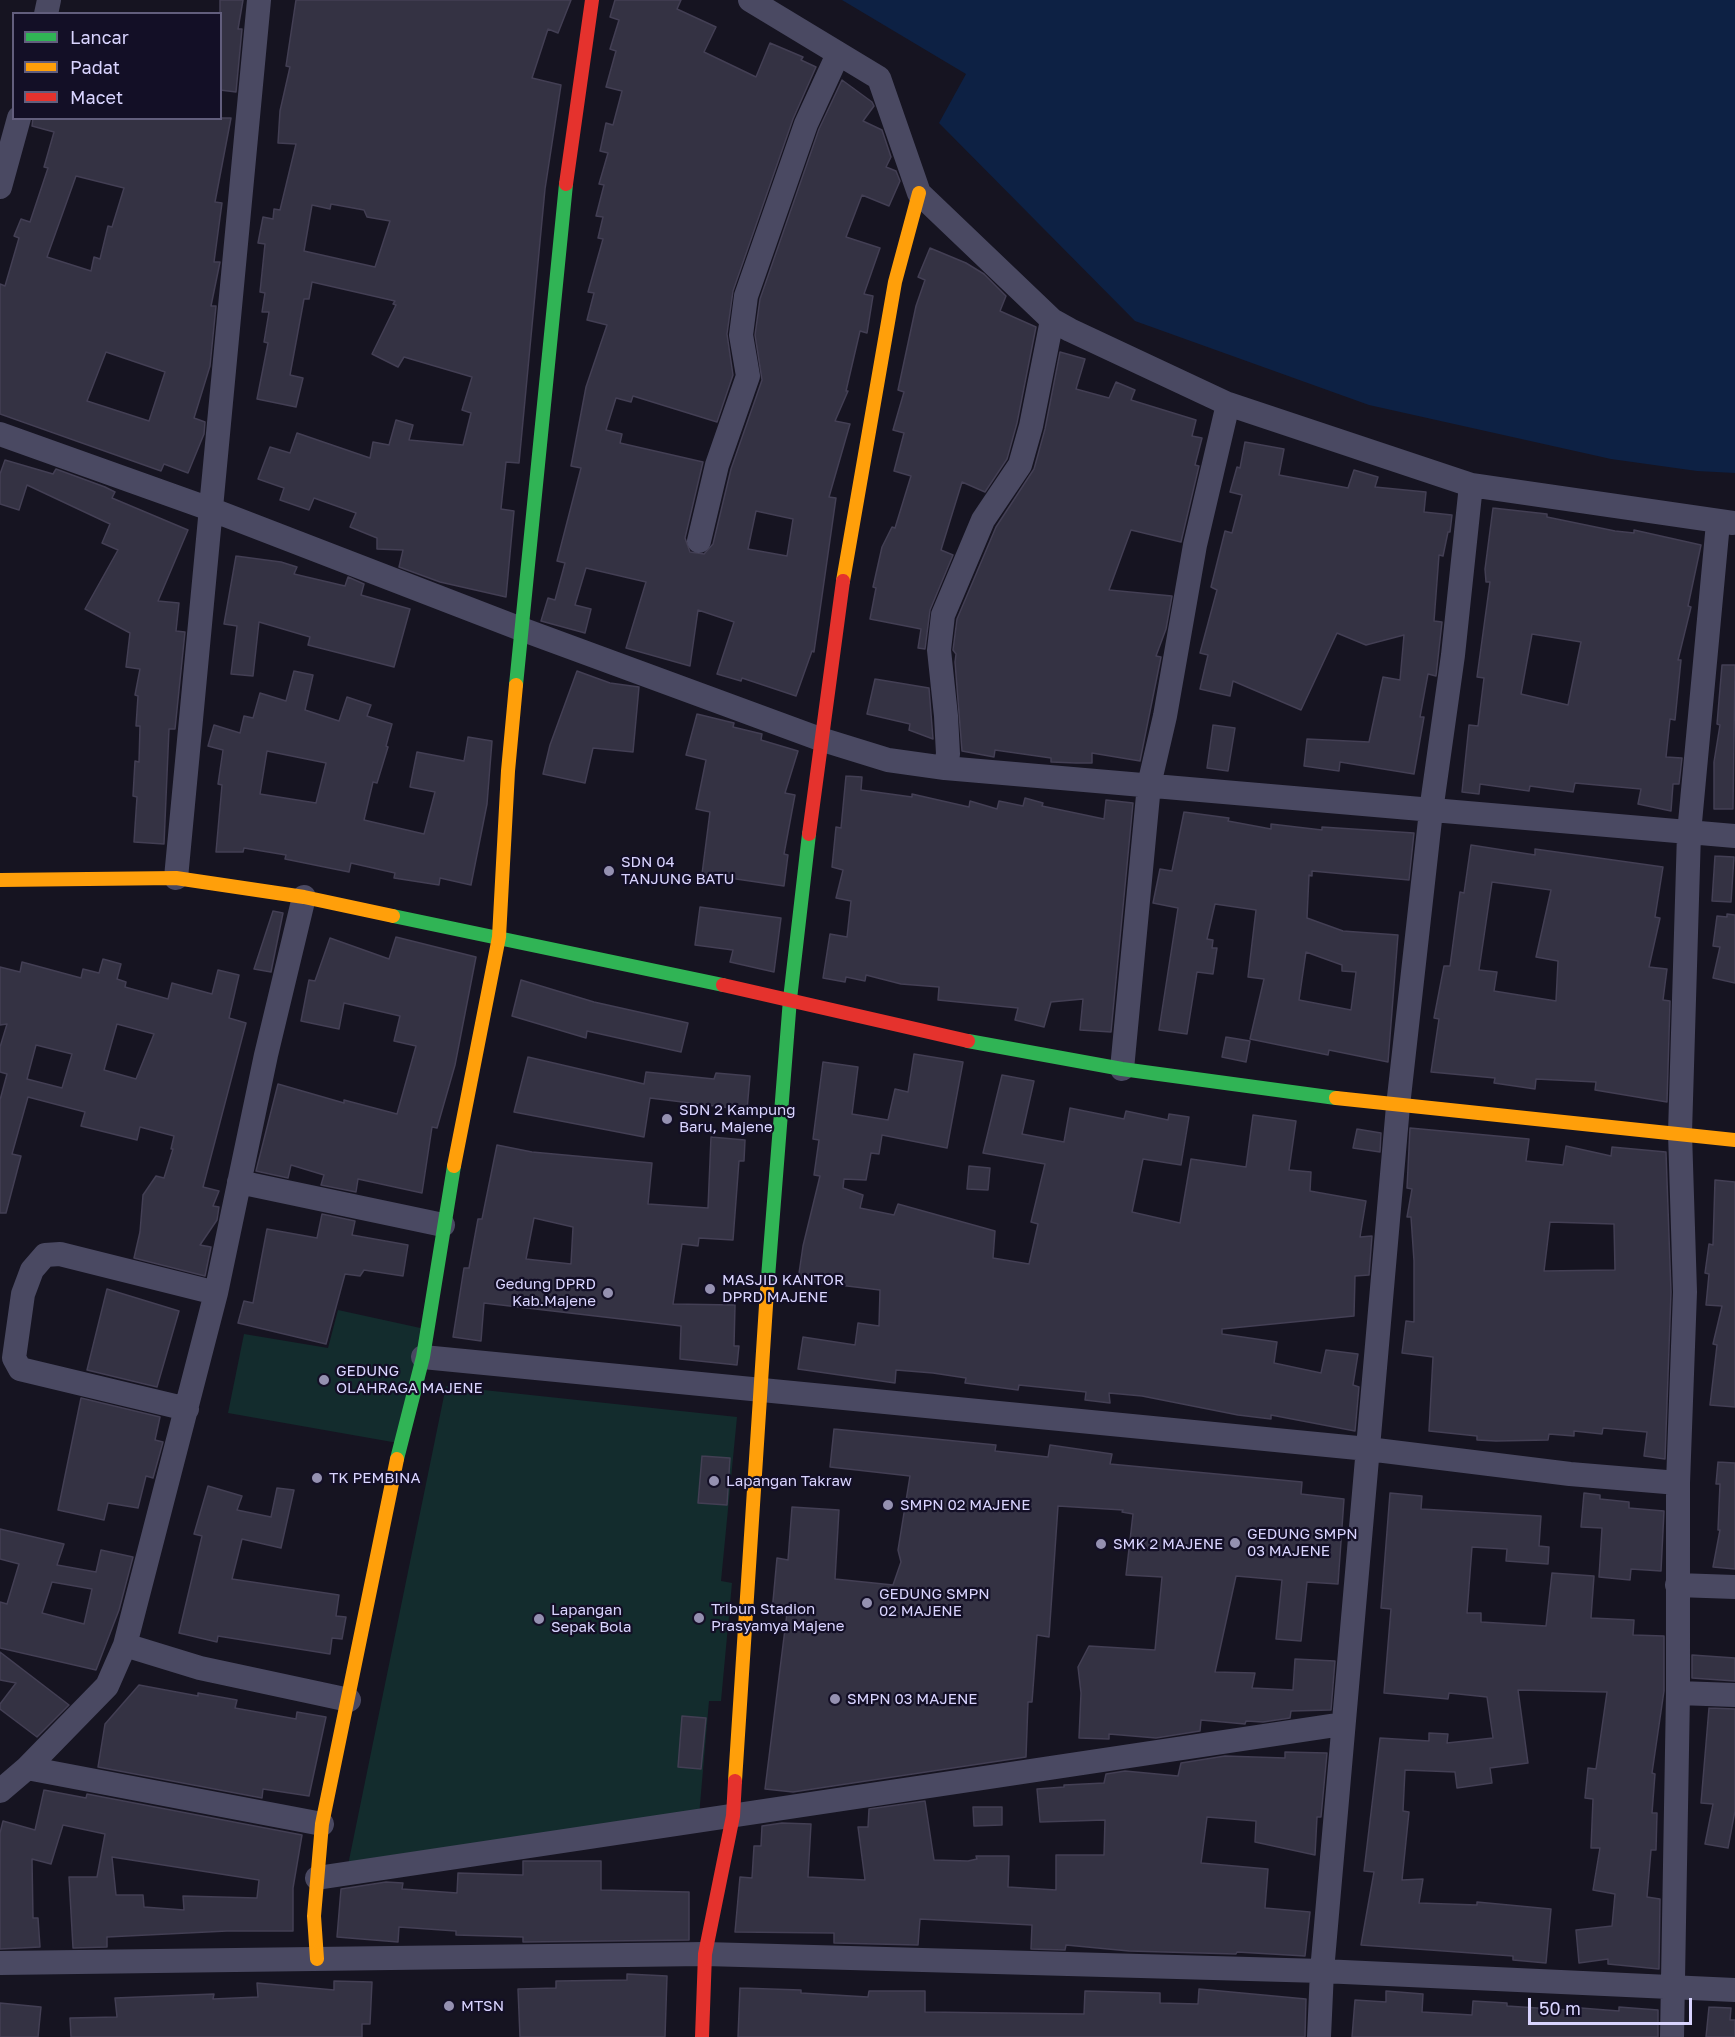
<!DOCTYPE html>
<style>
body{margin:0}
#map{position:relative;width:1735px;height:2037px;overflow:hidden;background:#161421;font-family:"Golos Text",sans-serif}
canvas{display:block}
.legend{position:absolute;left:12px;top:12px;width:210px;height:108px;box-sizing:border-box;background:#130f26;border:2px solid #625e7d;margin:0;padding:8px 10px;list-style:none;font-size:18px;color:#d9d4ff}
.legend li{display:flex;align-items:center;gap:12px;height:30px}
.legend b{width:30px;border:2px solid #625e7d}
.scale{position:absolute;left:1528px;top:1998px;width:164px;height:27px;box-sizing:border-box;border:3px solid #d9d4ff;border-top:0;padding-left:8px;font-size:18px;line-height:21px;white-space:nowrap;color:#d9d4ff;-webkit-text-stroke:4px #130f26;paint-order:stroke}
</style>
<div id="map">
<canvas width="1735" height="2037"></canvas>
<ul class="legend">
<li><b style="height:8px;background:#30b455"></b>Lancar</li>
<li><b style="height:8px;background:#ff9f0a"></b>Padat</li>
<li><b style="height:8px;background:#e5322d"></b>Macet</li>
</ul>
<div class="scale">50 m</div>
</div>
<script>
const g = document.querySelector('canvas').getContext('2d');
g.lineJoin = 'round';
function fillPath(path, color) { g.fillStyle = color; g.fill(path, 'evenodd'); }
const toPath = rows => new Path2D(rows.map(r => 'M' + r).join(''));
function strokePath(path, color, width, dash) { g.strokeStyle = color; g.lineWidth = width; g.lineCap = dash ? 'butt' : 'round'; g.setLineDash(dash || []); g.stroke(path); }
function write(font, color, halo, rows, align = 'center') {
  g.font = font + ' "Golos Text",sans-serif'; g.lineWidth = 4.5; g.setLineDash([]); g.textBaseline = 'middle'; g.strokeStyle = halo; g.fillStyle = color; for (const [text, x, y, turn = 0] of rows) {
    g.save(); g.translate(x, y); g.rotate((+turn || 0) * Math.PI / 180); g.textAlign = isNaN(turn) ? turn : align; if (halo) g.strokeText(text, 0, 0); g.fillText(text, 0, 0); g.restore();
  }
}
fillPath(toPath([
 [338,1310,425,1329,398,1443,228,1413,244,1334,328,1348],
 [446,1386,737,1417,721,1581,732,1583,721,1701,709,1701,699,1816,347,1870]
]), '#132c2d');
fillPath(toPath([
 [842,0,1735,0,1735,473,1697,471,1611,459,1369,405,1135,321,939,123,966,74]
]), '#0d2144');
const building = toPath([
 [220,0,243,0,238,29,242,29,236,92,220,90,220,0],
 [296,0,571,0,558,33,548,29,532,78,561,85,545,189,519,463,506,462,501,509,514,511,506,597,440,582,399,567,403,550,377,549,377,538,350,527,356,513,314,498,309,510,280,500,284,488,258,479,270,447,290,453,297,433,370,458,373,442,389,445,396,420,413,425,409,440,463,445,471,413,462,410,472,377,404,357,398,367,372,354,396,305,393,304,395,301,312,282,309,299,304,299,290,375,303,378,296,407,257,399,268,343,264,342,269,312,262,312,265,293,260,292,265,244,258,243,263,217,273,219,274,209,280,210,296,144,278,143,280,111,290,67,286,66,296,0],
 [331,204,364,210,367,217,390,221,375,267,304,251,312,205,330,209,331,204],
 [615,0,681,0,677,9,716,27,704,52,756,77,770,43,803,57,801,60,816,67,793,119,733,291,727,334,733,375,717,422,633,396,631,402,616,398,606,430,622,434,620,443,703,462,685,538,690,552,704,554,713,544,731,469,762,380,755,335,760,299,819,129,842,80,872,102,874,106,863,121,882,130,891,157,886,167,896,171,900,181,889,206,862,195,846,237,880,248,864,294,873,296,867,333,860,331,846,391,848,391,835,421,850,424,829,497,836,498,814,652,812,651,796,696,742,678,741,681,717,674,734,622,698,610,690,666,626,648,646,582,586,568,575,605,591,609,585,633,541,621,548,598,555,600,565,563,557,561,581,468,571,466,586,387,607,325,587,320,594,293,588,292,603,239,598,238,603,217,596,216,604,185,599,184,608,153,600,151,606,123,613,125,622,91,606,87,616,51,610,49,619,20,610,17,615,0],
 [756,511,793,519,787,556,748,549,756,511],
 [33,118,231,118,215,202,222,203,214,262,220,262,211,306,216,306,210,366,194,418,205,422,204,434,188,473,164,464,161,471,0,414,0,284,5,286,19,238,14,236,21,219,30,222,48,168,44,167,54,132,32,126,33,118],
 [76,176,124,188,112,227,108,226,100,259,94,257,91,271,47,257,76,176],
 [106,352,165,372,149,421,87,401,106,352],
 [930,248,966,263,984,274,1006,296,1000,311,1036,327,1017,423,1007,459,985,492,962,482,941,550,953,555,930,610,925,649,918,648,921,629,870,619,876,588,873,587,882,547,892,527,895,528,911,476,894,471,904,433,893,430,904,392,898,390,916,306,925,280,918,277,930,248],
 [1060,352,1085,359,1076,389,1109,398,1116,382,1135,390,1131,400,1196,420,1192,436,1202,438,1195,465,1199,466,1181,542,1131,530,1109,590,1172,596,1166,629,1156,656,1161,657,1140,761,1092,753,1092,763,1076,763,1051,762,1051,758,995,750,994,757,962,751,955,662,956,654,953,650,957,619,996,527,1034,469,1045,429,1060,352],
 [1245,442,1284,449,1279,475,1348,488,1354,470,1378,477,1375,487,1426,492,1424,512,1452,515,1450,532,1448,532,1443,556,1439,555,1434,621,1442,622,1436,676,1428,674,1420,717,1424,717,1414,774,1340,762,1339,771,1304,766,1307,739,1369,742,1383,677,1400,680,1404,635,1366,645,1337,633,1301,710,1233,681,1230,696,1200,689,1208,655,1200,653,1217,590,1211,587,1225,531,1232,533,1242,495,1230,492,1237,467,1240,468,1245,442],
 [5,460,53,474,56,469,105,487,115,492,112,498,188,530,158,601,179,603,176,631,185,632,175,729,169,729,164,844,134,842,137,797,133,796,135,761,139,762,140,726,136,726,138,696,135,695,140,669,126,667,130,633,85,609,118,550,102,543,110,524,27,485,19,510,0,504,0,474,5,460],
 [1493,508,1547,514,1547,517,1615,531,1634,533,1634,530,1701,545,1688,606,1691,607,1678,660,1681,660,1675,720,1670,719,1666,757,1682,758,1679,784,1673,784,1671,811,1638,804,1641,789,1575,783,1573,792,1530,786,1529,791,1480,784,1479,794,1462,792,1469,725,1478,726,1484,678,1477,677,1490,582,1486,582,1485,569,1493,508],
 [1532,634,1581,642,1568,705,1521,694,1532,634],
 [236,556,281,562,297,567,294,574,345,586,348,577,364,584,361,595,410,609,394,667,308,645,310,637,259,622,253,676,231,674,237,626,224,624,236,556],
 [1722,665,1735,665,1733,809,1714,809,1714,762,1720,725,1717,724,1722,665],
 [294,671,313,675,305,710,339,721,347,697,371,705,367,716,392,724,386,746,388,747,377,783,373,782,364,820,424,834,435,792,410,787,417,752,464,761,468,737,492,741,487,804,471,885,440,878,439,885,394,878,395,873,351,863,349,872,285,859,286,855,244,848,243,852,216,852,222,785,218,784,223,750,208,746,214,725,240,733,244,716,253,718,260,693,286,701,294,671],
 [267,751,326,763,316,803,260,794,267,751],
 [577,671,610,683,639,687,633,752,593,748,585,783,543,774,550,745,577,671],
 [875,679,929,688,933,739,909,730,910,724,867,714,875,679],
 [697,714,734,723,733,727,762,734,761,740,798,751,785,793,795,795,784,854,788,855,784,886,702,874,710,812,696,809,706,760,686,755,697,714],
 [1213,725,1235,728,1228,771,1207,768,1213,725],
 [846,776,862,777,861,790,912,797,912,794,969,807,970,801,997,809,999,801,1023,806,1025,798,1043,803,1042,806,1104,819,1106,800,1133,803,1111,1032,1080,1030,1083,999,1051,1002,1044,1027,1015,1020,1018,1008,938,1000,939,987,901,984,866,975,865,981,846,977,845,982,823,978,830,934,847,937,851,901,836,898,843,870,832,867,836,827,841,828,846,776],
 [1184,812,1229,818,1228,821,1271,829,1271,824,1322,830,1322,827,1414,833,1409,880,1312,871,1312,876,1309,875,1307,918,1343,931,1398,935,1388,1062,1329,1050,1328,1055,1250,1039,1264,979,1248,977,1256,910,1215,904,1207,939,1213,940,1212,948,1217,948,1213,974,1197,972,1187,1034,1159,1030,1178,908,1153,903,1160,869,1172,871,1184,812],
 [1306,952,1342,965,1342,971,1356,972,1351,1010,1299,1000,1306,952],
 [1471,845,1535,855,1535,849,1663,867,1655,917,1660,918,1649,967,1667,969,1663,1000,1670,1001,1667,1102,1595,1090,1596,1082,1536,1079,1535,1089,1494,1083,1495,1078,1431,1072,1439,1019,1434,1018,1444,966,1450,966,1460,892,1464,893,1471,845],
 [1492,882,1551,890,1536,957,1558,961,1556,1001,1494,991,1497,972,1479,970,1492,882],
 [1715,856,1734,857,1731,902,1712,901,1715,856],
 [700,907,781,918,774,972,730,962,733,950,695,945,700,907],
 [273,911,283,913,271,972,254,969,273,911],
 [1727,914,1735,915,1735,983,1713,978,1720,947,1713,946,1717,916,1727,917,1727,914],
 [396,937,476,957,455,1065,437,1128,432,1127,422,1193,358,1179,356,1192,321,1185,324,1175,291,1165,288,1178,256,1171,278,1084,344,1103,344,1100,397,1114,416,1046,394,1041,400,1016,344,1003,339,1029,301,1021,309,980,315,981,330,938,389,959,396,937],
 [103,959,121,964,117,979,126,982,125,987,168,999,172,983,212,994,218,970,239,975,229,1018,246,1023,203,1187,219,1191,213,1206,219,1207,217,1220,200,1245,211,1247,205,1276,134,1258,140,1232,143,1195,156,1176,164,1178,173,1149,171,1149,174,1136,140,1127,137,1140,81,1126,85,1112,28,1097,12,1154,21,1156,6,1213,0,1213,0,1100,7,1074,0,1072,0,1047,7,1024,0,1025,0,967,20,972,22,962,81,978,83,969,99,973,103,959],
 [117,1024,154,1034,136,1079,104,1070,117,1024],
 [36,1045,72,1054,62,1088,27,1079,36,1045],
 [521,980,594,1002,688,1023,681,1052,587,1031,586,1038,512,1016,521,980],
 [1226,1037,1250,1041,1246,1062,1222,1057,1226,1037],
 [914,1054,963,1062,947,1148,882,1135,879,1154,871,1153,866,1180,844,1179,843,1188,863,1195,860,1208,894,1215,898,1204,995,1231,993,1258,1029,1264,1038,1224,1031,1222,1045,1164,983,1153,1002,1075,1034,1081,1022,1134,1064,1142,1070,1108,1124,1119,1126,1111,1168,1120,1169,1114,1189,1117,1181,1165,1143,1159,1132,1212,1180,1223,1191,1159,1246,1167,1253,1115,1296,1121,1289,1170,1311,1172,1310,1191,1366,1201,1360,1237,1372,1236,1369,1275,1355,1276,1354,1316,1222,1329,1222,1334,1277,1342,1274,1363,1321,1373,1326,1350,1358,1354,1353,1385,1359,1387,1355,1431,1271,1415,1271,1419,1238,1415,1142,1396,1109,1393,1110,1403,1085,1400,1086,1392,1019,1385,1018,1390,965,1383,966,1378,933,1373,896,1370,895,1383,798,1369,803,1337,855,1345,858,1323,879,1326,880,1290,798,1280,803,1246,820,1176,814,1175,819,1140,813,1139,823,1062,858,1067,852,1114,888,1120,895,1089,908,1092,914,1054],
 [528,1057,644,1084,646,1072,714,1079,716,1073,750,1076,747,1110,650,1098,644,1137,514,1112,528,1057],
 [1410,1128,1529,1139,1526,1161,1563,1165,1566,1146,1611,1156,1612,1147,1666,1152,1671,1292,1665,1459,1644,1456,1647,1432,1603,1428,1602,1434,1574,1431,1574,1436,1549,1434,1548,1440,1496,1441,1477,1440,1477,1436,1429,1431,1433,1357,1402,1353,1406,1321,1414,1322,1414,1261,1411,1217,1407,1217,1412,1189,1407,1188,1410,1128],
 [1550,1222,1614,1224,1615,1270,1544,1271,1550,1222],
 [1357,1129,1381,1133,1380,1152,1353,1148,1357,1129],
 [711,1137,745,1140,744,1161,739,1161,733,1240,699,1238,698,1246,682,1244,673,1304,735,1305,734,1346,739,1346,737,1365,680,1359,681,1326,484,1303,481,1341,453,1337,464,1268,469,1268,478,1219,482,1219,497,1145,532,1152,652,1163,648,1204,708,1208,711,1137],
 [534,1218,573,1227,571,1264,526,1259,534,1218],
 [969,1166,990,1168,988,1190,967,1189,969,1166],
 [1715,1180,1735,1182,1735,1407,1710,1405,1717,1345,1713,1344,1722,1306,1706,1305,1709,1274,1705,1273,1709,1244,1713,1245,1715,1180],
 [322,1214,355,1221,352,1235,408,1245,403,1276,364,1270,360,1276,345,1274,326,1344,238,1323,244,1301,253,1303,267,1229,317,1238,322,1214],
 [107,1289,179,1311,157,1387,87,1370,107,1289],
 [81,1398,160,1417,155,1440,163,1442,153,1478,146,1476,138,1508,108,1503,104,1520,58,1510,81,1398],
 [834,1429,996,1445,995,1451,1048,1457,1050,1445,1112,1454,1110,1464,1302,1482,1301,1494,1344,1499,1338,1584,1307,1582,1301,1641,1276,1639,1282,1580,1236,1576,1215,1672,1255,1673,1252,1688,1293,1690,1295,1659,1335,1661,1331,1710,1291,1711,1290,1718,1263,1722,1246,1721,1245,1724,1201,1720,1200,1731,1156,1738,1109,1734,1109,1739,1079,1738,1081,1693,1078,1667,1089,1646,1155,1650,1162,1577,1126,1575,1133,1514,1122,1512,1123,1510,1058,1506,1049,1637,1037,1635,1032,1702,1028,1702,1026,1757,793,1792,765,1789,787,1613,772,1612,777,1558,788,1560,792,1507,839,1510,835,1579,893,1585,901,1562,898,1550,910,1476,830,1467,834,1429],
 [702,1456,730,1458,727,1505,698,1503,702,1456],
 [1718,1462,1735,1463,1735,1569,1713,1567,1720,1530,1718,1530,1720,1484,1716,1484,1718,1462],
 [208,1486,242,1496,237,1510,271,1517,277,1488,294,1490,281,1548,242,1539,232,1579,339,1595,336,1616,346,1617,342,1639,332,1638,330,1654,218,1636,217,1642,179,1633,202,1536,194,1534,208,1486],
 [1390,1493,1422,1496,1421,1509,1541,1516,1539,1546,1549,1547,1548,1564,1506,1561,1507,1549,1472,1547,1467,1613,1481,1613,1481,1622,1546,1626,1552,1573,1594,1576,1591,1618,1634,1620,1633,1635,1664,1636,1664,1691,1652,1773,1655,1774,1652,1813,1657,1813,1656,1850,1651,1850,1647,1897,1660,1899,1659,1969,1608,1964,1608,1959,1579,1963,1576,1930,1612,1926,1615,1894,1593,1890,1600,1848,1591,1848,1593,1799,1585,1798,1588,1768,1596,1769,1607,1692,1518,1690,1528,1763,1490,1768,1492,1783,1457,1788,1455,1772,1405,1770,1403,1811,1409,1812,1402,1880,1423,1879,1419,1903,1477,1905,1477,1902,1551,1909,1546,1963,1513,1960,1513,1956,1361,1945,1374,1872,1364,1871,1380,1738,1429,1741,1429,1733,1448,1734,1447,1743,1493,1738,1487,1697,1449,1693,1448,1699,1384,1693,1391,1609,1381,1608,1390,1493],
 [1584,1493,1600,1495,1600,1499,1629,1502,1629,1508,1664,1511,1661,1571,1631,1569,1630,1580,1599,1577,1602,1528,1581,1527,1584,1493],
 [0,1529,64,1544,57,1565,96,1572,101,1550,133,1557,119,1610,96,1670,0,1648,0,1602,7,1604,19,1564,0,1559,0,1529],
 [52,1582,92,1589,84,1624,42,1613,52,1582],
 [0,1652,69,1705,37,1737,0,1709,0,1704,16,1683,0,1680,0,1652],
 [1692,1655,1735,1658,1735,1681,1692,1678,1692,1655],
 [139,1685,198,1696,198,1693,237,1700,235,1708,296,1719,297,1712,326,1717,309,1796,263,1789,262,1798,98,1767,105,1724,139,1685],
 [1709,1708,1735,1709,1735,1811,1728,1848,1705,1844,1713,1804,1701,1803,1709,1708],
 [682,1716,706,1718,701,1769,678,1767,682,1716],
 [1285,1752,1327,1753,1321,1817,1317,1817,1315,1855,1255,1842,1256,1821,1207,1817,1201,1863,1268,1869,1265,1908,1310,1912,1305,1956,1237,1952,1236,1954,1129,1951,1066,1945,1065,1950,1031,1949,1032,1925,920,1919,918,1945,834,1943,834,1933,735,1932,740,1877,752,1878,754,1846,761,1846,762,1826,782,1823,811,1824,808,1877,865,1880,858,1827,868,1827,869,1809,925,1801,934,1860,968,1861,977,1859,976,1856,1009,1856,1008,1887,1056,1890,1056,1855,1104,1855,1105,1820,1040,1822,1037,1789,1064,1787,1064,1785,1104,1783,1106,1774,1125,1771,1178,1776,1181,1763,1225,1756,1285,1758,1285,1752],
 [44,1790,86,1798,87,1794,302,1835,293,1888,293,1931,227,1931,107,1937,107,1947,73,1948,69,1877,97,1877,105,1834,63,1825,51,1864,32,1859,33,1918,38,1918,40,1947,0,1949,0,1833,3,1821,35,1830,44,1790],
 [112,1857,259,1880,257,1898,183,1896,184,1910,144,1907,143,1895,116,1895,112,1857],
 [973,1807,1002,1807,1002,1825,974,1826,973,1807],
 [523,1861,601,1861,601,1890,689,1892,689,1940,523,1942,523,1937,456,1935,456,1931,399,1927,398,1942,337,1937,341,1889,386,1882,403,1883,402,1889,457,1893,458,1873,523,1875,523,1861],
 [627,1974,667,1976,665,2037,520,2037,518,1989,556,1988,556,1981,627,1980,627,1974],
 [334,1981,372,1982,370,2024,362,2024,362,2037,71,2037,70,2018,117,2017,115,1998,214,1994,213,1999,258,1997,257,1983,334,1990,334,1981],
 [740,1988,801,1990,801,1993,868,1997,869,1991,925,1991,925,2012,1084,2014,1085,1991,1160,1993,1160,2003,1198,2004,1199,1989,1306,1999,1305,2037,738,2037,740,1988],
 [1386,1991,1423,1994,1422,2012,1472,2015,1473,2001,1507,2003,1507,2006,1568,2010,1568,2007,1619,2011,1619,2007,1658,2010,1658,2037,1352,2037,1355,2000,1386,2002,1386,1991],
 [0,2003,41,2007,38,2037,0,2037,0,2003],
 [1709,2007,1731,2008,1730,2020,1735,2020,1735,2037,1706,2037,1709,2007]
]);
fillPath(building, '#343243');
strokePath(building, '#433f54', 1.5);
strokePath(toPath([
 [750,0,879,78,919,193,1052,320,1070,330,1228,404,1471,485,1733,523],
 [46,14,49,0],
 [0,187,19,118],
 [0,434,210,509,521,629,820,739,888,760,945,768,1735,836],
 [699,541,717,465,748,376,741,335,746,296,806,124,838,54],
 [945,768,948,754,946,716,939,650,943,615,983,520,1020,465,1031,426,1052,320],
 [176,878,259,0],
 [1122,1069,1149,785,1165,716,1195,545,1228,404],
 [239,1182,443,1225],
 [423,1357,1368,1449,1570,1474,1678,1483],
 [187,1409,20,1369,14,1358,23,1294,32,1270,45,1255,60,1254,216,1293],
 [1677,1585,1735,1587],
 [125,1645,200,1668,349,1700],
 [1678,1693,1735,1695],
 [27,1768,322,1824],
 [0,1791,27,1768,107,1686,125,1645,216,1293,266,1055,304,897],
 [317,1878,1343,1724],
 [0,1963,705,1954,1322,1971,1735,1990],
 [1319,2037,1322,1971,1398,1106,1431,811,1453,655,1471,485],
 [1672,2037,1678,1693,1678,1483,1685,1292,1680,1133,1689,833,1718,523]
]), '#4a4962', 24);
strokePath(toPath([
 [516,685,566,184],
 [393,916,723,985],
 [968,1041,1122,1069,1336,1098],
 [767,1290,790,999,809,834],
 [397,1459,423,1357,454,1166]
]), '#30b455', 14);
strokePath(toPath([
 [843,581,895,282,919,193],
 [0,880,176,878,304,897,393,916],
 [1336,1098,1735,1140],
 [454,1166,499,937,508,771,516,685],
 [735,1781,767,1290],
 [317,1959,314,1916,322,1824,397,1459]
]), '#ff9f0a', 14);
strokePath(toPath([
 [566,184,592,0],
 [809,834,843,581],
 [723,985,968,1041],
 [702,2037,705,1954,733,1816,735,1781]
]), '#e5322d', 14);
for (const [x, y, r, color] of [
 [609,871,6,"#9591b1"],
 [667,1119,6,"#9591b1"],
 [710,1289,6,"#9591b1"],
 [608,1293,6,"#9591b1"],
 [324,1380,6,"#9591b1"],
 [317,1478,6,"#9591b1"],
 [714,1481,6,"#9591b1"],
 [888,1505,6,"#9591b1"],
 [1235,1543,6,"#9591b1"],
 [1101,1544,6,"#9591b1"],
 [867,1603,6,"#9591b1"],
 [699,1618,6,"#9591b1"],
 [539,1619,6,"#9591b1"],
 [835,1699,6,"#9591b1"],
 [449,2006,6,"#9591b1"]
]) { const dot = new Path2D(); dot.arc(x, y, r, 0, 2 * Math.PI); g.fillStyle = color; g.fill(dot); strokePath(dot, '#130f26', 2); }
write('15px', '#d9d4ff', '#130f26', [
 ["SDN 04",621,862],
 ["TANJUNG BATU",621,879],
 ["SDN 2 Kampung",679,1110],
 ["Baru, Majene",679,1127],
 ["MASJID KANTOR",722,1280],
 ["DPRD MAJENE",722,1297],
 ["Gedung DPRD",596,1284,"right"],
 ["Kab.Majene",596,1301,"right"],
 ["GEDUNG",336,1371],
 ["OLAHRAGA MAJENE",336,1388],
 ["TK PEMBINA",329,1478],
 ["Lapangan Takraw",726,1481],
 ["SMPN 02 MAJENE",900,1505],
 ["GEDUNG SMPN",1247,1534],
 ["03 MAJENE",1247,1551],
 ["SMK 2 MAJENE",1113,1544],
 ["GEDUNG SMPN",879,1594],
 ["02 MAJENE",879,1611],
 ["Tribun Stadion",711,1609],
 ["Prasyamya Majene",711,1626],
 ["Lapangan",551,1610],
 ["Sepak Bola",551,1627],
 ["SMPN 03 MAJENE",847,1699],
 ["MTSN",461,2006]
], 'left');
</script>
